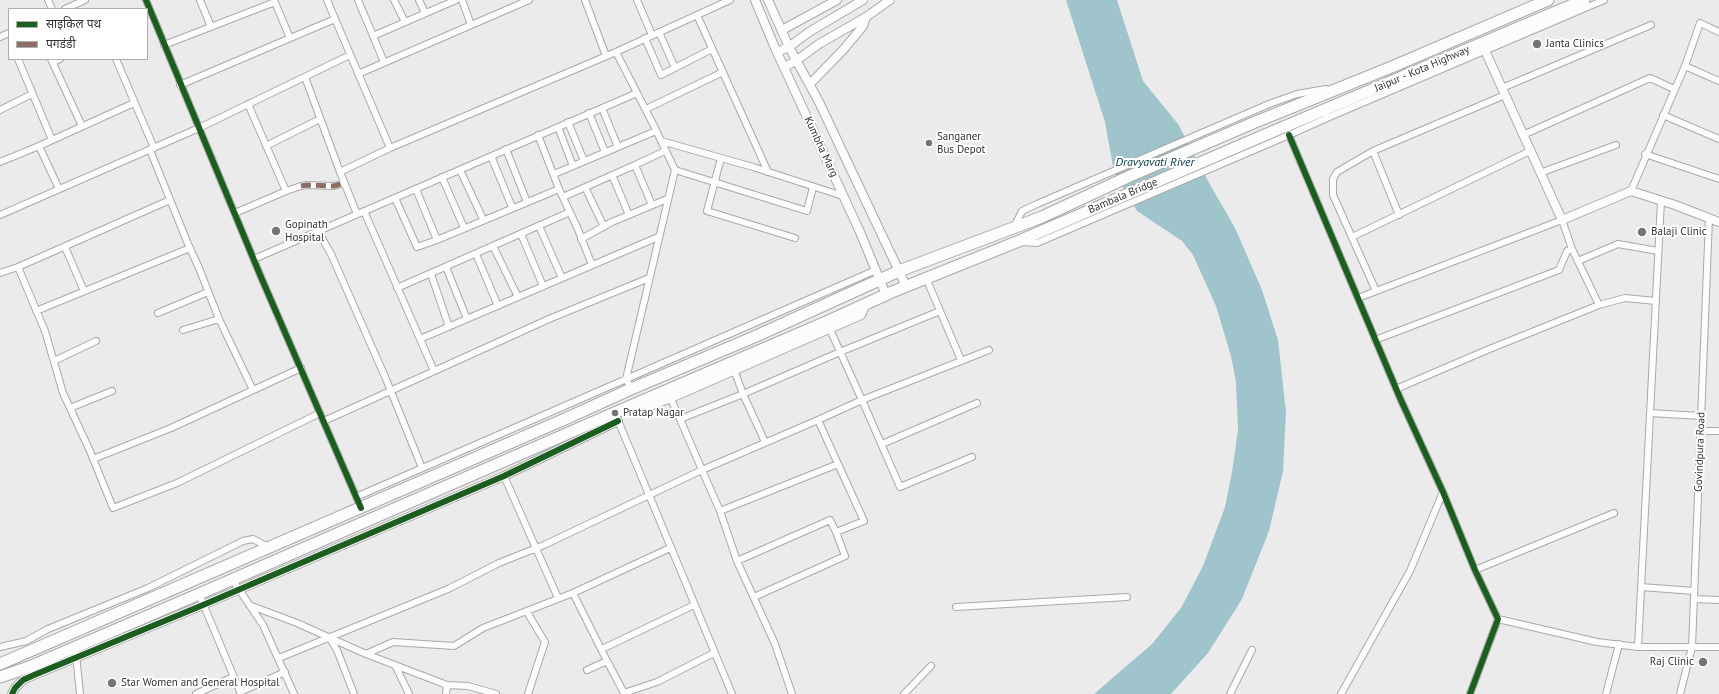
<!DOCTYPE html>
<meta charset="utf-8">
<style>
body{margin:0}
#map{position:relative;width:1719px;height:694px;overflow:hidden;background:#ebebec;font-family:"PT Sans","Noto Sans Devanagari",sans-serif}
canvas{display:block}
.legend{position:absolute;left:8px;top:8px;width:140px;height:52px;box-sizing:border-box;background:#fff;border:1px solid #aeaeae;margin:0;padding:5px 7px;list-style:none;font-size:12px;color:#353535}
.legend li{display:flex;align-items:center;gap:8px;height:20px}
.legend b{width:20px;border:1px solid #aeaeae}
</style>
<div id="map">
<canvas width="1719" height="694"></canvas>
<ul class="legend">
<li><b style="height:5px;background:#1b5e20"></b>साइकिल पथ</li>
<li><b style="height:5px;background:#8d6e63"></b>पगडंडी</li>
</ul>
</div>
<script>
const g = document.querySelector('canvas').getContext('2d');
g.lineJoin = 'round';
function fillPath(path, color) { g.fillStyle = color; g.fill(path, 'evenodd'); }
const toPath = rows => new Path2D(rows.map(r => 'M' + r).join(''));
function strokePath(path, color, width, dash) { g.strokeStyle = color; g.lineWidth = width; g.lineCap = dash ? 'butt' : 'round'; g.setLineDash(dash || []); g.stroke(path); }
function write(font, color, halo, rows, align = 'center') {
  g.font = font + ' "PT Sans",sans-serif'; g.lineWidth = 4; g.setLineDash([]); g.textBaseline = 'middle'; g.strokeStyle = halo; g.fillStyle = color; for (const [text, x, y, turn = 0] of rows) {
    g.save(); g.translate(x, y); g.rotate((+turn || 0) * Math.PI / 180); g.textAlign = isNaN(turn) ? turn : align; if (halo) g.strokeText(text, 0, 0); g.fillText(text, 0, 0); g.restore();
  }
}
fillPath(toPath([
 [1066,0,1117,0,1143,81,1178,124,1208,181,1235,228,1262,290,1278,340,1286,412,1283,471,1269,531,1242,599,1208,653,1171,694,1094,694,1152,644,1181,608,1203,566,1225,507,1232,472,1238,430,1236,382,1231,356,1216,306,1193,255,1182,241,1137,211,1114,172,1105,122]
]), '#a0c4cc');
const street = toPath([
 [48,0,52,9],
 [146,0,261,277,361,508],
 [200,0,211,27],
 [274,0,290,38],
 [327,0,390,148],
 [358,0,384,62],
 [394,0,405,22],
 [419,0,425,13],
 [462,0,471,25],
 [585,0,606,56],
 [637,0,652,35],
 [65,9,85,0],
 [697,15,768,172],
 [659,32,675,68],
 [373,36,456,0],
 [0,37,9,33],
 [645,38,661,75,712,49],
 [164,45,275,2],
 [616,52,654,126,675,170,626,379,631,389],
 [18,59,52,140],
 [51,59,82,126],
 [116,59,154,148],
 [53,62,60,59],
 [1685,66,1719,81],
 [358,74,529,0],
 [305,77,340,172,357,214],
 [180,85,335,19],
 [1502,88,1651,25],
 [248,104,286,191],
 [602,108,618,147],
 [646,109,723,72],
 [0,110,32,94],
 [589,113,605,152],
 [1663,115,1719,139],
 [1327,118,1604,0],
 [568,122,584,161],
 [558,127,573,166],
 [538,135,559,189,577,227,592,265],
 [1289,135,1400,398,1443,492,1475,570,1498,619,1470,694],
 [1523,135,1650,78,1674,89],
 [661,141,753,167,843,196],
 [39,146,134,103],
 [266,146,320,119],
 [506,149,527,202],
 [150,150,188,244,199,268,219,319,253,390],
 [1373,151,1505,95],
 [1645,154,1719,179],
 [491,156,512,207],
 [721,158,707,211,795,238],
 [0,162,39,146,59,189],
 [635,165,665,151],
 [460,170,483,219],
 [675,170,807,211,813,187],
 [340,172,390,148,616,52,730,0],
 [1540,173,1616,145],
 [554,174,656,131],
 [612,175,629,215],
 [442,177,464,228],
 [585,187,604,227],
 [416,189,437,240,559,189],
 [1631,191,1685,66,1700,23,1719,32],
 [563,197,635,165,652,205],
 [395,198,417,247,437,240],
 [364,211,434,371],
 [235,213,286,191,301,186,307,185,334,186,344,183],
 [0,215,199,128,350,55],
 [539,226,562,278],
 [1014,227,1022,211,1037,204,1269,104,1297,94,1326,89],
 [318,231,331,254,386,379,422,468],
 [521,234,543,286],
 [1352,237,1530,151],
 [581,239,612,222,667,199],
 [1021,242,1037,243,1289,135,1327,118,1325,110],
 [493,246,518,297],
 [65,247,84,291],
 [476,254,498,306],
 [254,259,637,93],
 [1578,261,1618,244,1658,251],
 [18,267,170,200],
 [446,267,467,319],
 [0,273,18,267,45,331,63,393,90,451,113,508,177,483,320,413],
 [431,274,449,327],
 [926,278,961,360],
 [397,288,570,212],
 [1376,291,1333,195,1333,179,1337,172,1373,151,1399,215],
 [1358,298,1562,220,1572,249],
 [36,311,190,248],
 [158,313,208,292],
 [828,325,862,400,900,487,972,457],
 [183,330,219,319],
 [420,339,658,237],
 [1375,340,1559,270,1567,251,1572,249,1599,305],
 [54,361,96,341],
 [1396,389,1487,350,1599,305,1625,298,1656,301],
 [669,395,680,419],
 [70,408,112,391],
 [1650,413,1701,416],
 [617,418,732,694],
 [324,421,549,319,649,278],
 [1701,431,1719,431],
 [765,442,743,394,840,352,940,311],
 [882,444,977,403],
 [93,459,171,428,301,368],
 [504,476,558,598],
 [356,497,876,270],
 [720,511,838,464],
 [836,532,864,521,818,420,862,400,989,350],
 [737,561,830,520,836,532,845,556,754,597],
 [1475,570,1614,513],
 [232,579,263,625,294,694],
 [1641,587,1694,591],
 [573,593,607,661],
 [199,594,241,694],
 [1694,599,1719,600],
 [249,605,297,623,366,654,447,685,468,686,496,694],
 [956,607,1127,597],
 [527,612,545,642,528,694],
 [1498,619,1597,642,1638,647,1719,647],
 [329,637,337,650,354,694],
 [0,647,26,641,48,629,148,588,243,541,253,539,268,547],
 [1638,647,1661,201],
 [602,649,694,605],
 [76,654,80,694],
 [366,654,393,642,454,646,483,628,573,593,670,548],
 [279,658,448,589,499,563,544,545,702,470,680,419,743,394,733,367],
 [395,665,409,694],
 [587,670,607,661,624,693,657,682,714,653],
 [240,692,285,672],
 [196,694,233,677],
 [446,694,447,685],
 [792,694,775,644,737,561,720,511,702,470,818,420],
 [904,694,931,666],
 [1230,694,1252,650],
 [1341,694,1410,571,1443,492],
 [1606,694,1619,644],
 [1680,694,1692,647,1709,218]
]);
const secondary = toPath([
 [755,0,775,48,860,232,886,295],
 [768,0,789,47,819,102,906,286],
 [782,30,837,0],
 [1482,44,1562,220,1631,191,1675,205,1719,222],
 [777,52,789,47,809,32,863,0],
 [785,67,797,60,819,44,866,17,890,0],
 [810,84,843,50,863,26,866,17],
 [635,404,647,407,671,398,861,315,866,304],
 [12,694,15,688,23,680,34,675,203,605,504,476,618,421]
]);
const highway = toPath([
 [0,664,565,419,631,389,754,337,899,271,1042,217,1130,176,1253,123,1394,66,1548,0],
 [0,677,29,667,199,594,635,404,826,322,892,292,1019,241,1260,137,1584,0]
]);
strokePath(street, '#a9a9a9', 8);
strokePath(secondary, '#a9a9a9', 10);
strokePath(highway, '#a9a9a9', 13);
strokePath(street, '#fcfcfc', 6);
strokePath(secondary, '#fcfcfc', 8);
strokePath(highway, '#fcfcfc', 11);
strokePath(toPath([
 [301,186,307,185,334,186,344,183]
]), '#8d6e63', 5, [10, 5]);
strokePath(toPath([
 [146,0,261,277,361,508],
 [1289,135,1400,398,1443,492,1475,570,1498,619,1470,694],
 [12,694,15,688,23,680,34,675,203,605,504,476,618,421]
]), '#1b5e20', 6);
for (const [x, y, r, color] of [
 [1537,44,5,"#757575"],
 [929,143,4,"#757575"],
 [276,231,5,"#757575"],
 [1642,232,5,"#757575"],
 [615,413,4,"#757575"],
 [1703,662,5,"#757575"],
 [112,683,5,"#757575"]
]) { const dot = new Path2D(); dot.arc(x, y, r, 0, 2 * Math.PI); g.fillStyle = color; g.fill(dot); strokePath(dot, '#fff', 1.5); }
write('11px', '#353535', '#fff', [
 ["Janta Clinics",1546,44],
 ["Sanganer",937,137],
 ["Bus Depot",937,150],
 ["Gopinath",285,225],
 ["Hospital",285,238],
 ["Balaji Clinic",1651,232],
 ["Pratap Nagar",623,413],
 ["Raj Clinic",1694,662,"right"],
 ["Star Women and General Hospital",121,683]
], 'left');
write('11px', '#353535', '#fff', [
 ["Jaipur - Kota Highway",1422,69,-23],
 ["Kumbha Marg",821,147,65],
 ["Bambala Bridge",1123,196,-23],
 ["Govindpura Road",1700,452,-88]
]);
write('italic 12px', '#033740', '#fff', [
 ["Dravyavati River",1155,163]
]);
</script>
